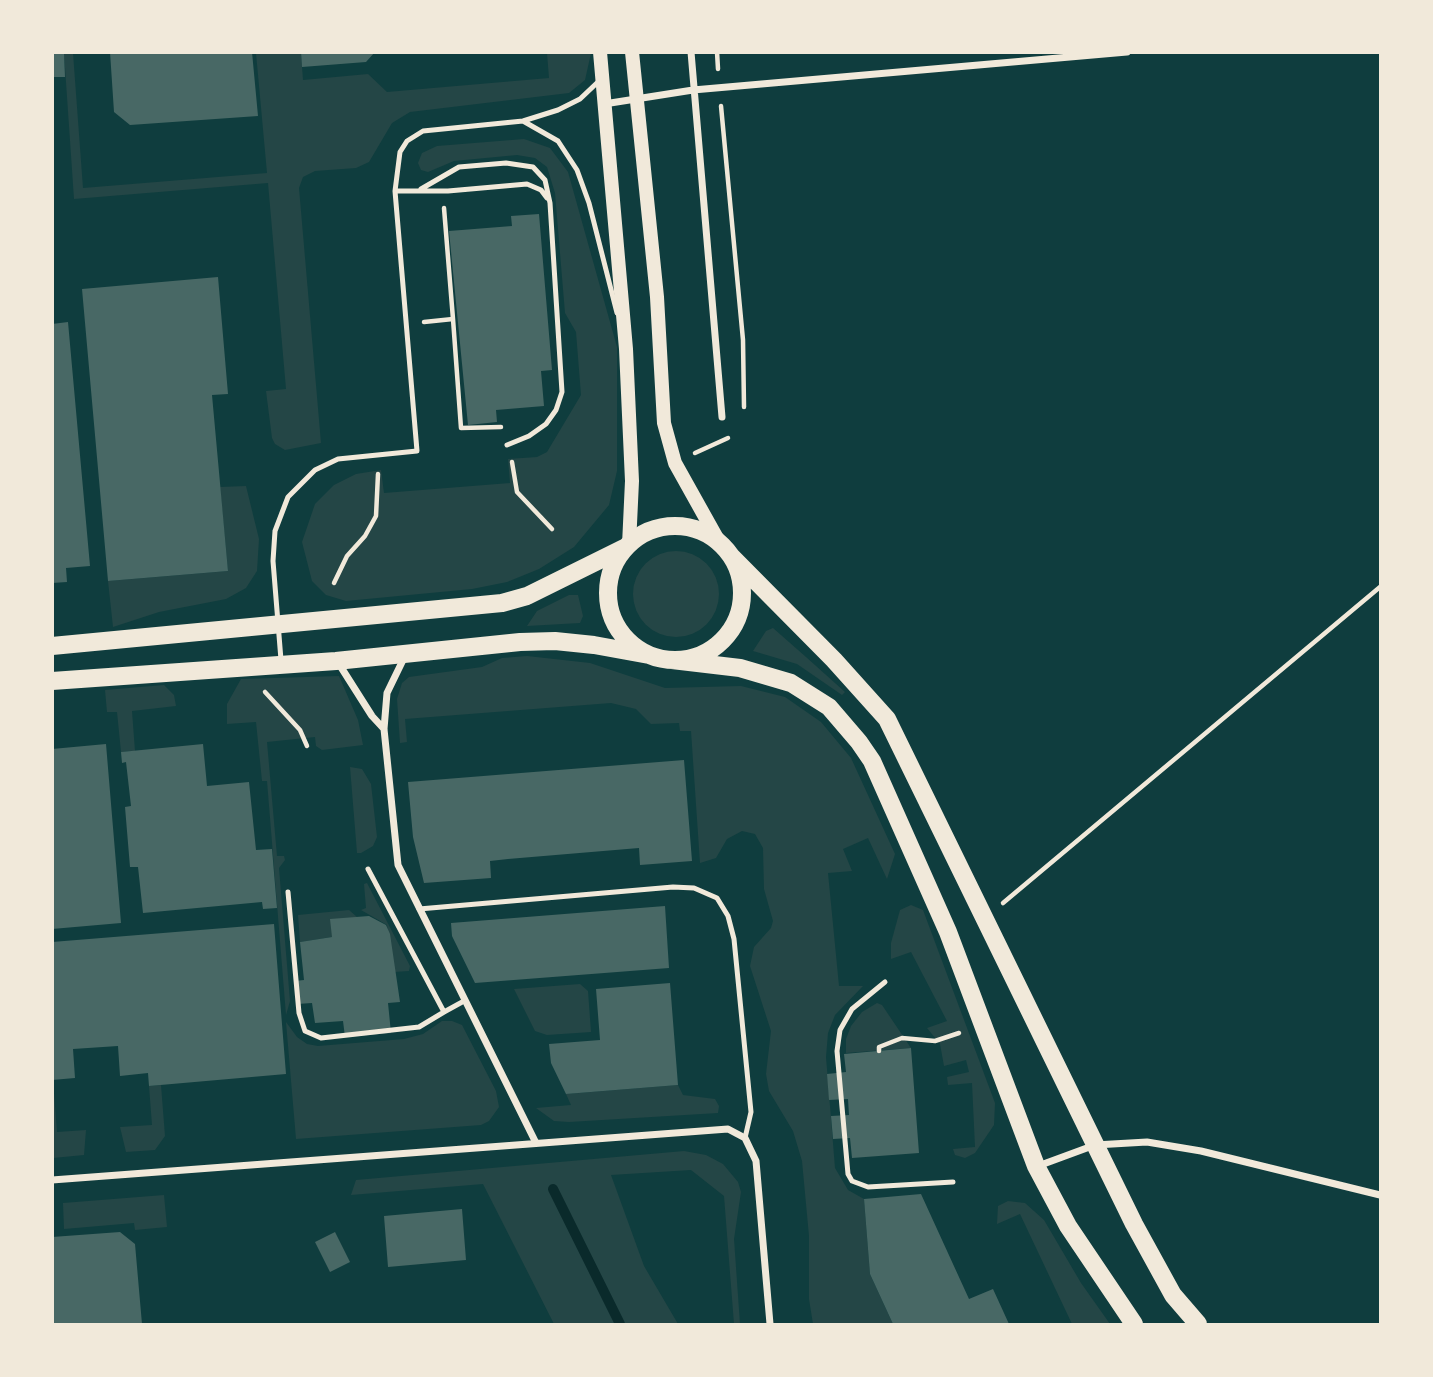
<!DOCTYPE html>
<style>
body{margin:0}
#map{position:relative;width:1433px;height:1377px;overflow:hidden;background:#0f3d3e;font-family:"Zilla Slab",serif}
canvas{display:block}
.frame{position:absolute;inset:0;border:54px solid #f1e9da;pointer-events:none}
</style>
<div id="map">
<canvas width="1433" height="1377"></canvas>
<div class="frame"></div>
</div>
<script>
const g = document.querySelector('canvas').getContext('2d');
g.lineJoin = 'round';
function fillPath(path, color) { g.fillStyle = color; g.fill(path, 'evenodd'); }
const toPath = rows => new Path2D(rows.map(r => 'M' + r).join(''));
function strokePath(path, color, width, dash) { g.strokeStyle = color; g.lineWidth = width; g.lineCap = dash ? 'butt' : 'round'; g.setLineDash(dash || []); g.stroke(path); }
fillPath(toPath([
 [64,53,73,53,83,188,267,173,256,53,301,53,303,80,368,74,387,92,549,78,547,53,591,53,585,80,569,93,410,112,392,123,369,162,356,168,315,171,303,177,299,188,321,443,285,450,275,444,272,438,266,391,286,389,268,183,74,199],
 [524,139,550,148,568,172,617,347,617,471,609,505,574,547,539,569,507,582,472,589,346,601,326,595,312,581,302,542,315,504,334,485,356,474,381,470,384,493,510,483,508,459,537,457,547,452,581,395,576,332,565,313,555,193,547,167,535,158,517,155,454,161,428,172,421,170,418,163,422,153,437,146],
 [246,486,259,539,257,571,246,588,226,599,159,612,113,627,108,581,228,571,220,487],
 '633 594a43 43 0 1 1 86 0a43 43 0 1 1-86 0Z',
 [569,595,578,595,583,616,580,623,527,626,537,611],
 [773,628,806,657,845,692,842,695,797,664,753,651,766,631],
 [527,656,590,663,665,688,741,686,785,697,821,722,851,758,895,854,887,879,868,838,843,849,852,871,828,873,839,986,863,986,835,1015,828,1033,826,1057,835,1168,848,1190,864,1199,870,1274,893,1324,813,1324,809,1299,809,1236,802,1161,793,1131,769,1091,766,1074,771,1031,750,966,754,947,771,928,773,921,764,889,763,848,755,834,742,831,727,839,716,858,700,863,691,731,680,731,679,723,651,724,636,709,611,703,405,719,407,742,400,743,397,699,402,683,409,677,482,667,502,658],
 [339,676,358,720,363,745,322,750,316,746,315,737,267,742,277,856,284,856,285,860,279,868,290,1001,286,1015,267,781,262,781,256,722,227,724,227,704,241,679],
 [164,685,174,695,176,706,132,711,135,751,121,752,117,712,107,712,105,690],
 [350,767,362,769,371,784,377,837,373,846,361,853,357,853],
 [367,883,410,966,409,971,394,972,387,925,361,910,366,908,364,884],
 [911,905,923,910,995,1103,994,1125,975,1153,965,1158,955,1155,953,1149,975,1147,972,1083,948,1085,947,1077,969,1072,966,1060,944,1066,940,1044,927,1028,947,1021,911,952,891,959,891,943,900,910],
 [349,910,357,917,332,937,300,942,298,915],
 [580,984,588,991,591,1032,547,1035,535,1031,514,989],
 [877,1003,882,1005,911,1048,846,1053,846,1039,851,1026,862,1012],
 [442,1021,452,1021,462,1025,496,1091,499,1107,489,1121,481,1125,296,1139,286,1022,297,1037,307,1044,318,1046,404,1039,423,1034],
 [53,1080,57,1132,86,1130,84,1155,53,1158],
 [161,1085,165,1136,155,1150,126,1152,120,1127,152,1125,149,1086],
 [678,1085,683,1095,715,1099,719,1106,718,1113,569,1122,554,1121,536,1108,571,1105,566,1094],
 [684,1151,706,1155,723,1164,738,1182,741,1192,734,1239,740,1324,734,1324,724,1196,691,1170,611,1175,644,1266,678,1324,554,1324,483,1184,351,1195,356,1180],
 [164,1195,167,1227,135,1230,134,1223,64,1229,63,1203],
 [1008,1201,1025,1203,1044,1220,1081,1283,1110,1324,1072,1324,1020,1214,997,1224,998,1206]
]), '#244646');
strokePath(toPath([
 [553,1189,620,1324]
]), '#0a2a2b', 10);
fillPath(toPath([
 [52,52,64,52,65,77,52,77],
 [110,52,252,52,258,116,130,125,114,112],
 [301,52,375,52,366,62,302,67],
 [539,214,552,370,541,371,544,406,496,410,497,422,468,425,449,231,512,226,511,216],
 [218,277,228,394,212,395,228,571,108,581,82,289],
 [68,322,90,566,66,568,67,582,52,583,52,324],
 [106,744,121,923,52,929,52,749],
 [203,744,207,786,249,782,256,850,272,849,277,908,263,909,262,902,143,913,138,867,130,867,125,807,131,806,126,762,122,763,121,752],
 [684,760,692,861,640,865,639,848,508,859,490,861,491,878,424,883,413,837,408,782],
 [665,906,669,968,475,983,452,936,451,923],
 [369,916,386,925,390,934,400,1002,388,1003,391,1033,345,1037,343,1021,315,1023,312,1003,297,1004,295,981,304,980,300,942,332,937,330,919],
 [274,924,286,1074,149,1086,148,1073,120,1076,118,1046,73,1049,75,1078,52,1080,52,942],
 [670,983,678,1085,566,1094,551,1063,549,1044,600,1040,596,989],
 [911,1048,919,1153,852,1158,850,1138,833,1139,831,1116,849,1115,848,1099,829,1100,827,1074,846,1072,844,1054],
 [921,1194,969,1299,993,1289,1009,1324,893,1324,870,1274,864,1199],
 [462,1209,466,1260,388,1267,384,1216],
 [120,1232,135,1244,142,1324,52,1324,52,1237],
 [335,1232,350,1262,330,1272,315,1242]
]), '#486865');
strokePath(toPath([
 [717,52,718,69],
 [721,106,743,340,744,407],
 [444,208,453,319],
 [424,322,453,319,461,428,501,427],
 [695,453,728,438],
 [512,462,517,492,552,529],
 [334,583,347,556,365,536,376,516,378,474],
 [265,692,300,730,307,746],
 [1003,903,1380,587],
 [879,1051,879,1047,902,1038,935,1041,959,1033]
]), '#f1e9da', 4.5);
strokePath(toPath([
 [523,121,558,141,577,170,589,203,617,313],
 [421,189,459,167,506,163,533,167,545,180,550,203,562,392,556,410,546,424,529,436,507,445],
 [395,191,448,191,527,184,541,190,547,198],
 [281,660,273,561,275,531,288,497,315,470,338,459,417,451,395,191,400,152,407,141,423,131,523,121,558,110,580,99,599,81],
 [288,892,299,1013,305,1031,321,1038,419,1027,444,1012,368,869],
 [419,909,673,887,694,888,717,898,728,916,734,939,751,1112,745,1138],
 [885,982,852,1009,840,1030,837,1051,848,1174,852,1181,868,1187,953,1182],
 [444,1012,464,1001]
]), '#f1e9da', 5);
strokePath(toPath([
 [691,52,722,417],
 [604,104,693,90,1127,52],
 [404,658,387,693,384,729,398,865,536,1143],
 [339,664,372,716,384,729],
 [1038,1166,1095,1145,1147,1142,1201,1151,1380,1195],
 [52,1180,728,1129,745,1138,756,1161,770,1324]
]), '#f1e9da', 7);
strokePath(toPath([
 [600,52,626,349,632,481,629,545],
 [632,52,657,297,664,423,675,463,718,540]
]), '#f1e9da', 14);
strokePath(toPath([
 '608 593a67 67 0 1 1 134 0a67 67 0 1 1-134 0Z',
 [732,557,834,660,887,719,1134,1224,1173,1295,1198,1324],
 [52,646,502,603,527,596,624,548],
 [672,660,740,668,791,683,829,707,859,742,872,761,948,932,1036,1166,1068,1226,1134,1324],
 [52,681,336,661,520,642,555,641,594,645,649,655]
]), '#f1e9da', 18);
</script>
